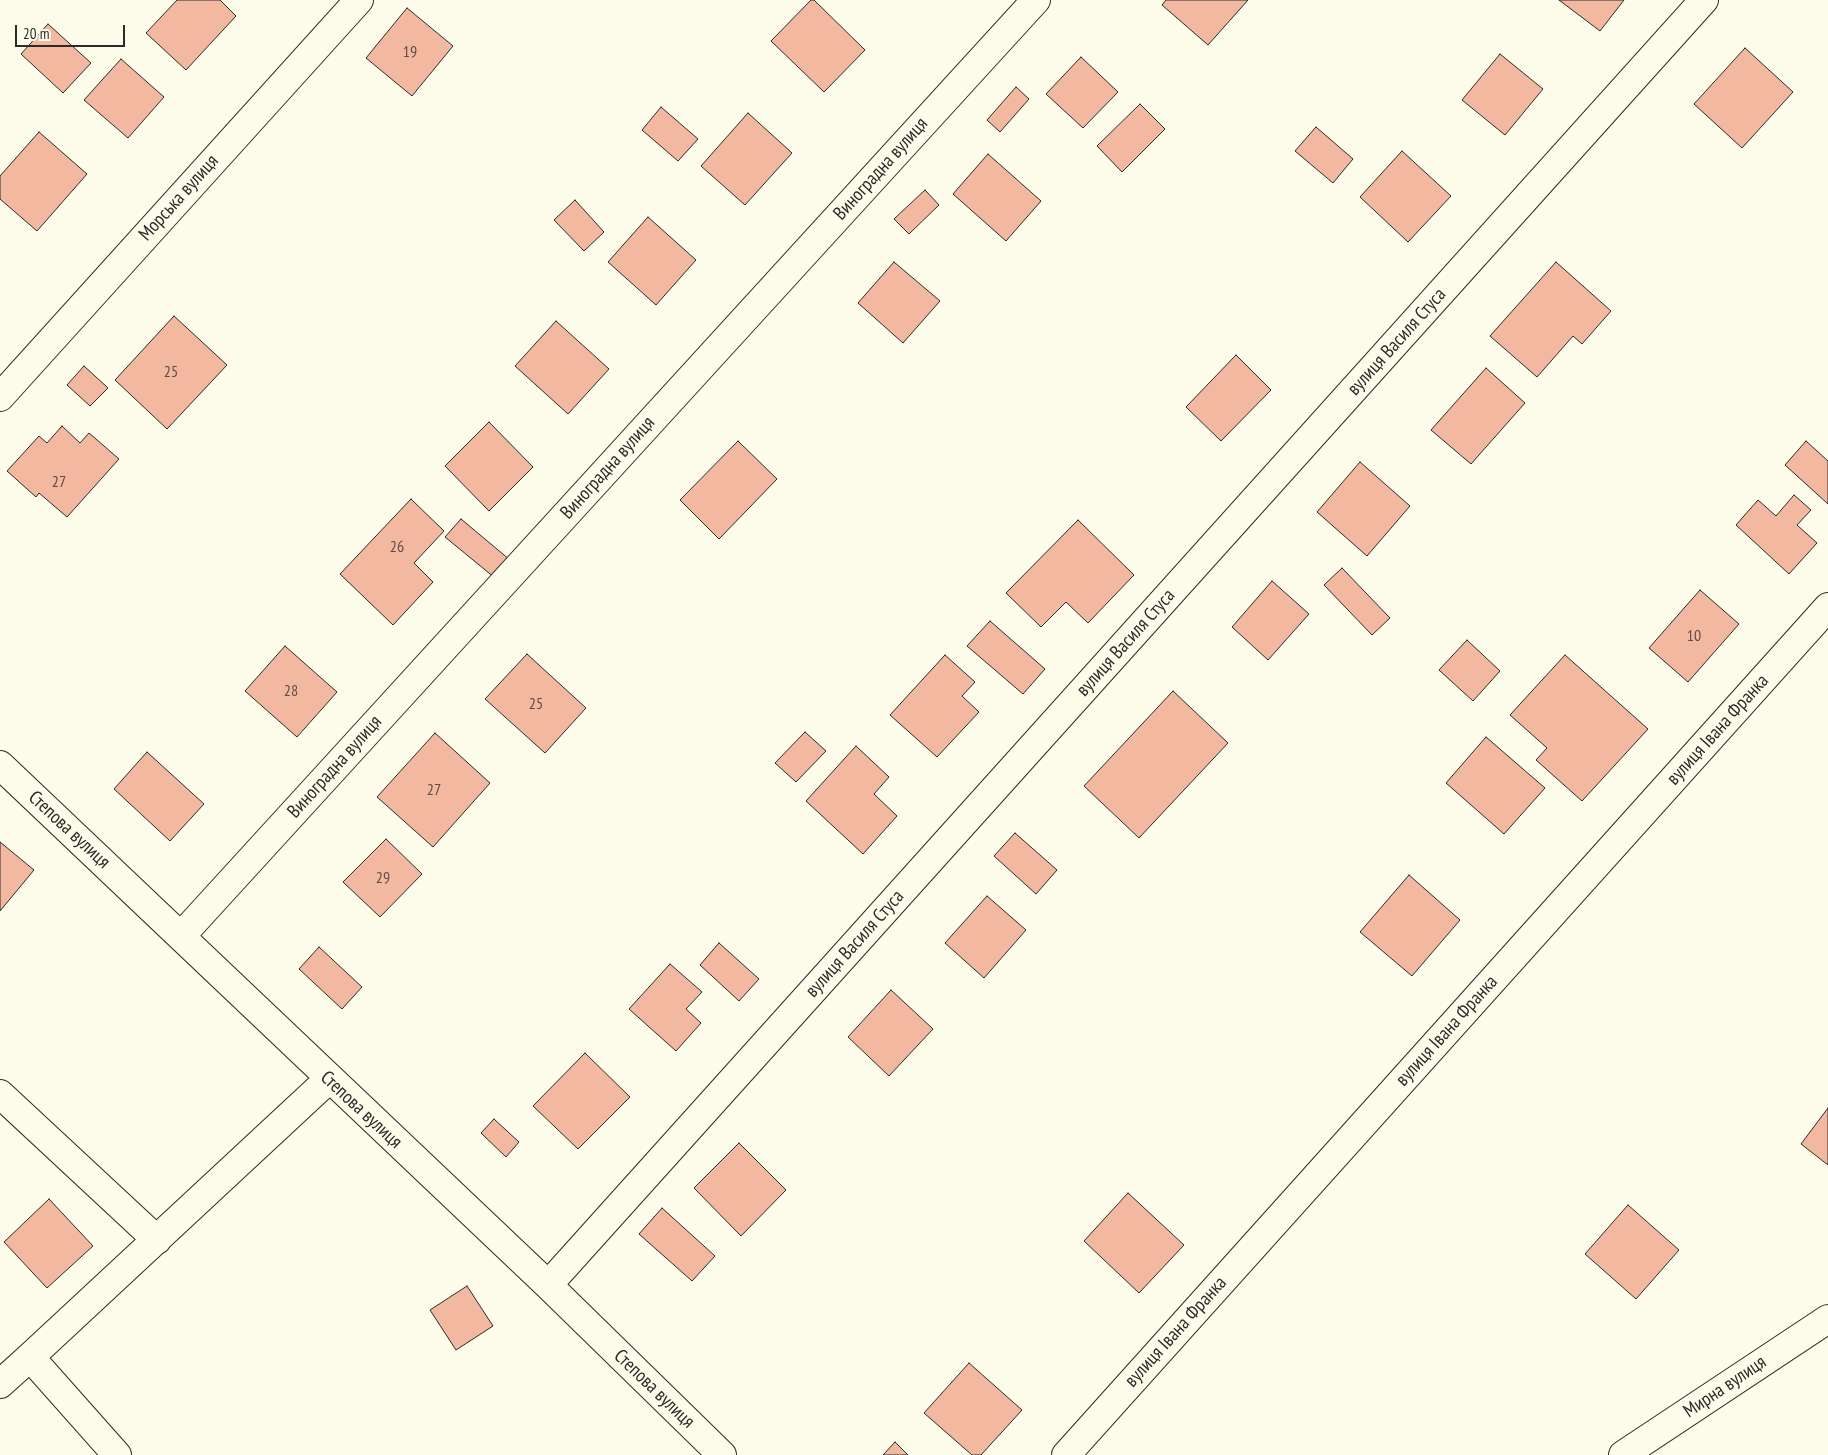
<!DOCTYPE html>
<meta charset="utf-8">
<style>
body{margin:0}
#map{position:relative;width:1828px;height:1455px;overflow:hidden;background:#fdfbea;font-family:"PT Sans Narrow",sans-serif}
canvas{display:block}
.scale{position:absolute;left:15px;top:25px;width:110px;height:22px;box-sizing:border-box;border:2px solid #2b2b2b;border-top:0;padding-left:6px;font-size:15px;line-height:18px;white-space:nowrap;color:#2b2b2b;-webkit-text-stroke:4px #fdfbea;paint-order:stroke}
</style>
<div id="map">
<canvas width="1828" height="1455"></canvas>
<div class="scale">20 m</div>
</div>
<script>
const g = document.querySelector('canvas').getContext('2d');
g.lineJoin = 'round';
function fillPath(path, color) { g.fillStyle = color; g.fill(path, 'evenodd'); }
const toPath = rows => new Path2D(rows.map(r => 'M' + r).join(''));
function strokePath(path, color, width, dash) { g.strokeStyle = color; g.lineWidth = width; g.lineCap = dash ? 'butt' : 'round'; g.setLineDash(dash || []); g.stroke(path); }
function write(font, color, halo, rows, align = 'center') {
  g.font = font + ' "PT Sans Narrow",sans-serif'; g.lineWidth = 4; g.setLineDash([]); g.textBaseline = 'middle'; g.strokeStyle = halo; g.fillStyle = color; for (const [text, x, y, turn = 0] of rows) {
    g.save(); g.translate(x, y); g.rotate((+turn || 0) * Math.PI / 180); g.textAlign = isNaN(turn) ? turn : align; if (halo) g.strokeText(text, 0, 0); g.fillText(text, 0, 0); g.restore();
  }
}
const building = toPath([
 [177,0,220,0,236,16,186,70,146,33,177,0],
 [811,0,814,0,865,50,824,92,771,41,811,0],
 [1166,0,1248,0,1208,45,1162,5,1166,0],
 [1559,0,1624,0,1600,31,1559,0],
 [407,8,453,46,412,96,366,58,407,8],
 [48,24,91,63,63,93,21,54,48,24],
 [1745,48,1793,92,1742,148,1694,104,1745,48],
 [1500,54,1543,89,1505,135,1462,100,1500,54],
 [1081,57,1118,92,1083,128,1046,94,1081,57],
 [121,59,164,97,128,138,84,100,121,59],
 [1016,87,1029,99,1000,132,987,120,1016,87],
 [1140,104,1165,129,1122,172,1097,146,1140,104],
 [661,107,698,139,678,161,642,130,661,107],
 [748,113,792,153,745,205,701,166,748,113],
 [1316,127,1353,159,1333,183,1295,151,1316,127],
 [39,132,87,174,37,231,0,199,0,176,39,132],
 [1402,151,1451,196,1408,242,1360,197,1402,151],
 [988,154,1041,201,1006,241,953,194,988,154],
 [925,190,939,205,909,234,894,219,925,190],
 [575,200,604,232,584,251,554,220,575,200],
 [648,217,696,260,656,305,608,262,648,217],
 [894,262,940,301,903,343,858,303,894,262],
 [1556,262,1611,311,1582,344,1573,336,1537,377,1490,336,1556,262],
 [174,316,227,365,167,429,115,380,174,316],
 [556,321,609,369,568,414,515,366,556,321],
 [1236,355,1271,390,1221,441,1186,407,1236,355],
 [84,366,108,388,90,406,67,385,84,366],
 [1486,368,1525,403,1471,464,1431,430,1486,368],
 [489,422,533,467,489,511,445,466,489,422],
 [62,426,80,443,89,433,119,459,67,517,39,493,36,497,7,471,39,436,47,443,62,426],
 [738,441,777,479,719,539,680,500,738,441],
 [1806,441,1828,461,1828,504,1785,465,1806,441],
 [1360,462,1410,506,1367,556,1317,512,1360,462],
 [1794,495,1811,510,1797,525,1817,543,1789,574,1736,525,1758,500,1776,516,1794,495],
 [411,499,444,531,414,563,433,582,393,625,340,574,411,499],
 [461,519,510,560,495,578,445,537,461,519],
 [1078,520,1134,575,1088,623,1066,602,1041,627,1006,593,1078,520],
 [1342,568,1390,618,1372,635,1324,585,1342,568],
 [1272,581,1309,614,1268,660,1232,627,1272,581],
 [1700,590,1739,624,1688,682,1649,648,1700,590],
 [990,621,1045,669,1023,694,967,646,990,621],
 [1467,640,1500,671,1473,701,1439,670,1467,640],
 [285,646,337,692,297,737,245,691,285,646],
 [527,654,586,708,545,753,485,699,527,654],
 [945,655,975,682,962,696,979,712,937,757,890,715,945,655],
 [1565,655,1648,729,1582,801,1536,760,1547,748,1510,715,1565,655],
 [1173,691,1228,743,1139,838,1084,786,1173,691],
 [805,732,826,751,796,782,775,763,805,732],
 [435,733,490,783,433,847,377,797,435,733],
 [1486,737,1545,788,1504,834,1446,783,1486,737],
 [856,746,889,777,874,794,897,816,863,854,806,801,856,746],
 [147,752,204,804,170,841,114,789,147,752],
 [1015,833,1057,870,1036,894,994,856,1015,833],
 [386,839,422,874,380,917,343,882,386,839],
 [0,842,34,870,0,911,0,842],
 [1409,875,1460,920,1412,976,1360,932,1409,875],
 [987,896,1026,930,984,978,945,943,987,896],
 [719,943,759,979,739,1001,700,965,719,943],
 [319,947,362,987,342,1009,299,969,319,947],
 [670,964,702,992,686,1009,701,1023,676,1051,629,1009,670,964],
 [891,990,933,1029,889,1076,848,1037,891,990],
 [585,1053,630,1097,578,1149,533,1106,585,1053],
 [1828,1108,1828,1165,1801,1144,1828,1108],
 [494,1119,519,1142,506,1157,481,1133,494,1119],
 [739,1143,786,1190,741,1236,694,1188,739,1143],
 [1128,1193,1184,1245,1139,1293,1084,1241,1128,1193],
 [49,1199,93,1246,47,1288,4,1242,49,1199],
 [1628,1205,1679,1250,1636,1299,1585,1254,1628,1205],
 [662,1208,715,1256,692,1281,639,1234,662,1208],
 [467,1286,493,1326,456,1350,430,1310,467,1286],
 [969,1363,1022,1410,981,1455,972,1455,924,1413,969,1363],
 [895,1442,908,1455,883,1455,895,1442]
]);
fillPath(building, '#f2b8a0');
strokePath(building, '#2b2b2b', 1);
const minor = toPath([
 [0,397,359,0],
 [0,765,548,1285,722,1455],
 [181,936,1036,0],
 [0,1094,157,1240],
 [548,1285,1704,0],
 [30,1357,117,1455],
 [0,1384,30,1357,329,1079],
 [1066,1455,1828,607],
 [1623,1455,1828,1319]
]);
strokePath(minor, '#2b2b2b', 30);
strokePath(minor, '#fdfbea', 28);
write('16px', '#5d4e48', null, [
 ["19",410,52],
 ["25",171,372],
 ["27",59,482],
 ["26",397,547],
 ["10",1694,636],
 ["28",291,691],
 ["25",536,704],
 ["27",434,790],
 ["29",383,878]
]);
write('19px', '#2b2b2b', '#fdfbea', [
 ["Виноградна вулиця",881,169,-48],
 ["Морська вулиця",179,198,-48],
 ["вулиця Василя Стуса",1397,342,-48],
 ["Виноградна вулиця",608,468,-48],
 ["вулиця Василя Стуса",1126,643,-48],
 ["вулиця Івана Франка",1718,730,-48],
 ["Виноградна вулиця",335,767,-48],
 ["Степова вулиця",69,830,43],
 ["вулиця Василя Стуса",855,944,-48],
 ["вулиця Івана Франка",1447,1031,-48],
 ["Степова вулиця",361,1110,43],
 ["вулиця Івана Франка",1176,1332,-48],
 ["Мирна вулиця",1725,1387,-34],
 ["Степова вулиця",654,1389,44]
]);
</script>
